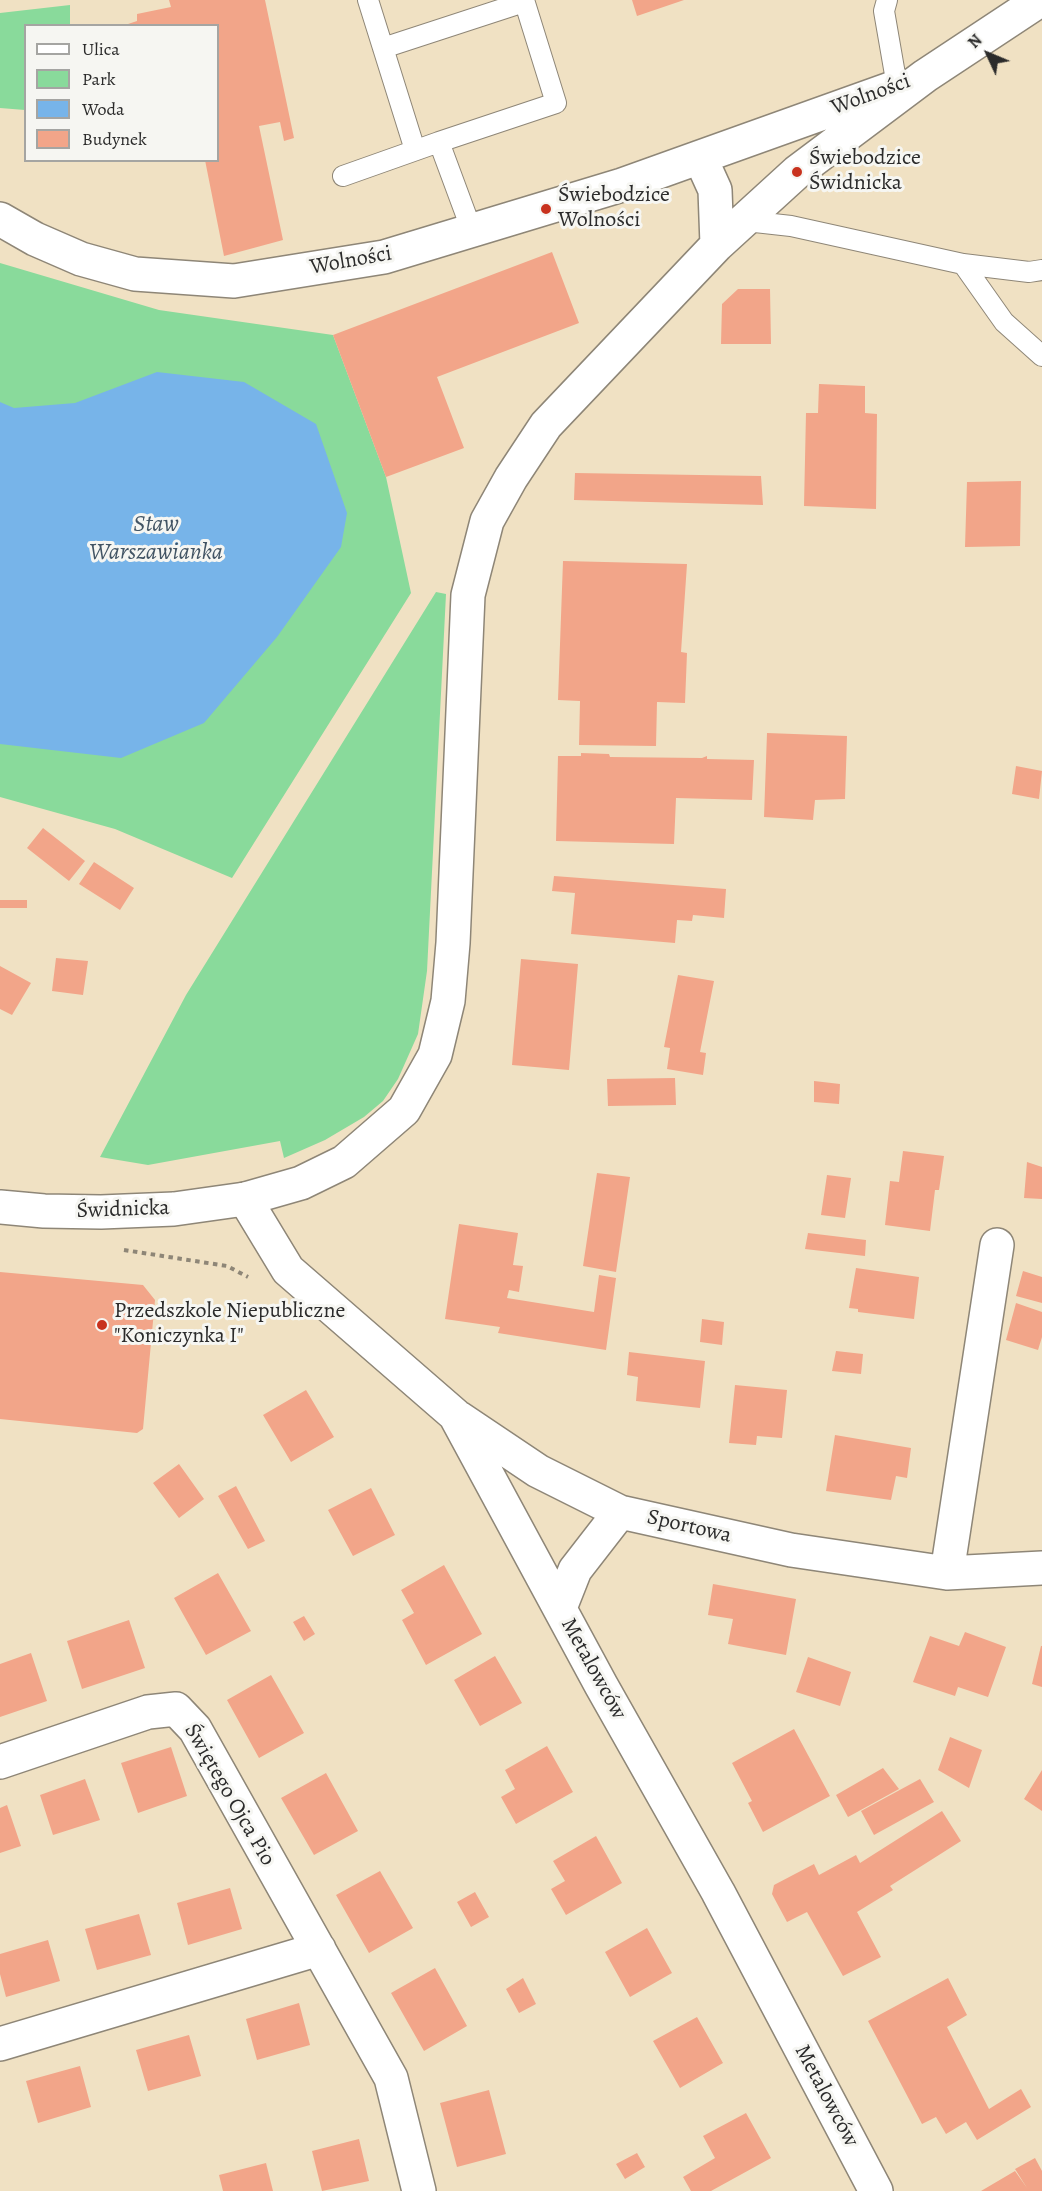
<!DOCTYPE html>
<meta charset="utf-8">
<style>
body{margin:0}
#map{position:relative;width:1042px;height:2191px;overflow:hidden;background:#f0e1c3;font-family:Alegreya,serif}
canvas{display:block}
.legend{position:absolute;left:24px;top:24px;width:195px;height:138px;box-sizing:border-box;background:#f6f6f2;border:2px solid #a5a5a2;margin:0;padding:8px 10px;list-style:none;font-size:18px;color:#2b2b2b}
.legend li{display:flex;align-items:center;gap:12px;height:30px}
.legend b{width:30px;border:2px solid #a5a5a2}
.north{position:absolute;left:958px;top:24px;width:60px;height:60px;-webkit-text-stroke:4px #f6f6f2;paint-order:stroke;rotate:314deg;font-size:16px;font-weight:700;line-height:24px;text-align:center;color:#2b2b2b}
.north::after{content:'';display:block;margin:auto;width:21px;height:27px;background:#2b2b2b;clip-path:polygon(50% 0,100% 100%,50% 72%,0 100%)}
</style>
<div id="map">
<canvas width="1042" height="2191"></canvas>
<ul class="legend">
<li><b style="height:8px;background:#fff"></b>Ulica</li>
<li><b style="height:16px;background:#89da9b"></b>Park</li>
<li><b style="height:16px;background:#77b4e9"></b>Woda</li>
<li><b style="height:16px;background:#f2a589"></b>Budynek</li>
</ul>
<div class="north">N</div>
</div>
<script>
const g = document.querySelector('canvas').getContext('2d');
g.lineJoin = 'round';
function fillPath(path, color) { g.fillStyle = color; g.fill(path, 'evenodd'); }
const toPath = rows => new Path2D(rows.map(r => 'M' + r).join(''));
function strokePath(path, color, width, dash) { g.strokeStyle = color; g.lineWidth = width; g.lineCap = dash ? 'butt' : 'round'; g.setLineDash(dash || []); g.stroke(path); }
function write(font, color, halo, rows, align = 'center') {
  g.font = font + ' Alegreya,serif'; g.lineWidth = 6; g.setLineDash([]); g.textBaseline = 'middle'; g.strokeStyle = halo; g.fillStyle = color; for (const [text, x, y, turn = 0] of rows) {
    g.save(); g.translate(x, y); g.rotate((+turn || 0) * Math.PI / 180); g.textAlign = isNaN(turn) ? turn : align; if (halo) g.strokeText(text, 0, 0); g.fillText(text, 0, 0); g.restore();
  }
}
fillPath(toPath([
 [70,5,70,25,26,26,25,110,0,108,0,13],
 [0,263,159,310,333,335,386,477,411,593,232,878,115,829,0,797],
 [436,592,446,594,427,971,418,1034,398,1079,383,1101,364,1117,325,1140,284,1158,280,1141,148,1165,100,1157,186,995]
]), '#89da9b');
fillPath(toPath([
 [157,372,244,382,316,424,347,513,341,547,277,637,204,723,121,758,0,744,0,402,14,408,75,403]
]), '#77b4e9');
fillPath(toPath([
 [169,0,265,0,294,138,284,141,280,122,259,126,283,240,224,256,205,160,218,160,218,26,122,26,137,21,137,14,171,7],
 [632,0,684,0,637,16],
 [552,252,579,323,437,377,464,448,386,477,333,335],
 [738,289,770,289,771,344,721,344,722,304],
 [819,384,865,386,865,413,877,414,876,509,804,506,806,413,818,413],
 [575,473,761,476,763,505,574,500],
 [1021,481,1020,546,965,547,967,482],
 [563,561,687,564,681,652,687,653,685,703,657,702,656,746,579,745,580,701,558,700],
 [767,733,847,736,845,799,815,800,813,820,764,817],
 [581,753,609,754,610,757,702,758,707,756,707,759,754,760,752,800,676,798,674,844,556,841,558,756,581,756],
 [1016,766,1042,771,1039,799,1012,794],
 [43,828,85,861,69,881,27,848],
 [94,862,134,888,120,910,79,884],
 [554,876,726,889,724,918,693,915,692,921,677,920,675,943,571,934,575,893,552,891],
 [0,900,27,900,27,908,0,908],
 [56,958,88,961,83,995,52,991],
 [521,959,578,964,569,1070,512,1065],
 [0,966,31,983,12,1015,0,1009],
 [678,975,714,981,700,1052,706,1053,703,1075,667,1069,670,1048,664,1047],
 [675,1078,676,1105,608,1106,607,1079],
 [814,1081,840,1084,839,1104,814,1102],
 [903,1151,944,1156,939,1190,935,1190,930,1231,885,1225,890,1181,899,1182],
 [1027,1162,1042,1167,1042,1199,1024,1198],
 [597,1173,630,1177,616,1272,583,1266],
 [827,1175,851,1178,845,1218,821,1215],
 [459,1224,518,1233,513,1265,523,1266,519,1292,509,1290,507,1298,594,1312,599,1275,616,1278,606,1350,498,1333,500,1327,445,1319],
 [808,1233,866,1240,865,1256,805,1249],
 [856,1268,919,1277,914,1319,858,1312,858,1309,849,1308],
 [1023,1271,1042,1277,1042,1303,1016,1296],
 [0,1272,143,1285,155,1300,143,1429,137,1433,0,1419],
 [1016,1303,1042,1312,1042,1337,1038,1350,1006,1340],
 [702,1319,724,1322,722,1345,700,1342],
 [836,1351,863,1354,861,1374,832,1371],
 [629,1352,705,1361,700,1408,636,1401,638,1377,627,1375],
 [735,1385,787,1390,782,1438,757,1436,756,1445,729,1443],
 [306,1390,334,1437,291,1462,263,1415],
 [835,1435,911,1448,907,1478,896,1476,891,1500,826,1491],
 [179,1464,204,1499,179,1518,153,1483],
 [236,1486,265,1541,248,1549,218,1496],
 [371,1488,395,1535,353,1556,328,1510],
 [444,1565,482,1634,426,1665,402,1620,414,1613,401,1590],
 [218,1573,251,1631,206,1655,174,1598],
 [713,1584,796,1599,786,1655,728,1644,733,1619,708,1615],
 [304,1616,315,1634,304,1641,293,1622],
 [129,1620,145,1668,82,1689,67,1641],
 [965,1632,1006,1647,988,1697,958,1687,955,1696,913,1682,930,1636,959,1646],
 [1041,1646,1042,1646,1042,1687,1032,1684],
 [31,1653,47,1701,0,1717,0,1664],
 [495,1656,522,1703,480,1726,454,1680],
 [808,1657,851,1672,840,1706,796,1692],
 [271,1675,304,1733,259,1758,227,1700],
 [794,1729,830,1796,763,1832,748,1803,752,1801,732,1763],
 [950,1737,982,1750,969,1788,938,1770],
 [547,1746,573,1792,516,1824,501,1797,515,1789,505,1770],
 [171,1747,187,1796,138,1813,121,1763],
 [883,1768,899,1789,848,1817,836,1795],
 [1042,1770,1042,1811,1024,1799],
 [326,1773,358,1831,314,1855,281,1798],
 [85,1779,100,1820,53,1835,40,1795],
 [920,1779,934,1802,874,1835,861,1811],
 [7,1805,21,1846,0,1853,0,1808],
 [942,1811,961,1841,890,1886,893,1890,857,1912,881,1957,843,1976,807,1912,787,1922,772,1894,774,1885,814,1864,819,1875,856,1855,860,1863],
 [596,1836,622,1883,566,1915,551,1889,565,1881,553,1861],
 [380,1871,413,1928,369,1953,336,1895],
 [230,1888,242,1929,188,1945,177,1903],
 [475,1892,489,1917,471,1927,457,1902],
 [139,1914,151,1955,97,1970,85,1929],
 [647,1928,672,1973,630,1997,605,1952],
 [48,1940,60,1981,6,1997,0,1974,0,1954],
 [435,1968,467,2026,424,2051,391,1993],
 [523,1978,536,2004,519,2013,506,1989],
 [948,1978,967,2015,947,2027,989,2109,1021,2089,1031,2107,977,2140,966,2122,946,2134,936,2117,922,2124,868,2021],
 [299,2003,310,2045,257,2060,246,2019],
 [697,2017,723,2063,680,2088,653,2041],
 [189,2035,201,2076,148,2091,136,2050],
 [80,2066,91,2107,38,2123,26,2081],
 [489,2090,506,2154,457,2167,440,2103],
 [746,2113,771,2158,711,2191,691,2191,683,2177,715,2158,703,2136],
 [359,2139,369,2181,322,2191,312,2151],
 [637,2153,645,2167,625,2179,616,2164],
 [1035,2158,1042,2171,1042,2191,981,2191,1015,2171,1027,2188,1015,2169],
 [266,2163,273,2191,223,2191,219,2175]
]), '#f2a589');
const lane = toPath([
 [368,0,415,150],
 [887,0,884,11,897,86],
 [383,48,524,2],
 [439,142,556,103,524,0],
 [343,176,439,142,472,231],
 [746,221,791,226,963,264,1029,272,1042,270],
 [963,264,1004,322,1042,356]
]);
const street = toPath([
 [245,1199,288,1270,455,1415,601,1685,718,1892,876,2191],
 [459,1418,538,1471,620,1512,791,1550,947,1573,1042,1568],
 [947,1573,997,1245],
 [560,1608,575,1570,620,1512],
 [0,1762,148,1712,176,1709,195,1729,391,2078,419,2191],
 [0,2044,319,1949]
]);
const secondary = toPath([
 [700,157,715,190,717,245],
 [0,219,35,239,81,259,135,274,234,281,384,257,622,185,893,88],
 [0,1207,44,1211,101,1212,174,1209,245,1199,301,1183,344,1162,404,1110,435,1055,448,1001,453,943,468,595,487,521,511,478,546,425,717,245,797,172,925,76,1040,0]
]);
strokePath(lane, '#8e8677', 22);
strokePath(street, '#8e8677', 36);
strokePath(secondary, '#8e8677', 36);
strokePath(toPath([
 [124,1250,227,1266,248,1277]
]), '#8e8677', 4, [4.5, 4.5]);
strokePath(lane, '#fff', 20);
strokePath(street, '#fff', 33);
strokePath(secondary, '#fff', 33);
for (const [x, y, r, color] of [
 [797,172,6,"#c8321e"],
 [546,209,6,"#c8321e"],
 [102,1325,6,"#c8321e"]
]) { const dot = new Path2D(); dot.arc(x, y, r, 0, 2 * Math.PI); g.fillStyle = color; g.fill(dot); strokePath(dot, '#f6f6f2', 2); }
write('22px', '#2b2b2b', '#f6f6f2', [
 ["Wolności",871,95,-20],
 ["Wolności",351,261,-10],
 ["Świdnicka",123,1210,-2],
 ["Sportowa",689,1527,13],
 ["Metalowców",593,1669,61],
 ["Świętego Ojca Pio",229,1795,60],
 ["Metalowców",826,2096,62]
]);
write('22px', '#2b2b2b', '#f6f6f2', [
 ["Świebodzice",809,159],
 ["Świdnicka",809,184],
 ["Świebodzice",558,196],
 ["Wolności",558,221],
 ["Przedszkole Niepubliczne",114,1312],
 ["\"Koniczynka I\"",114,1337]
], 'left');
write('italic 24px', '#425464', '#f6f6f2', [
 ["Staw",156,525],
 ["Warszawianka",156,553]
]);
</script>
